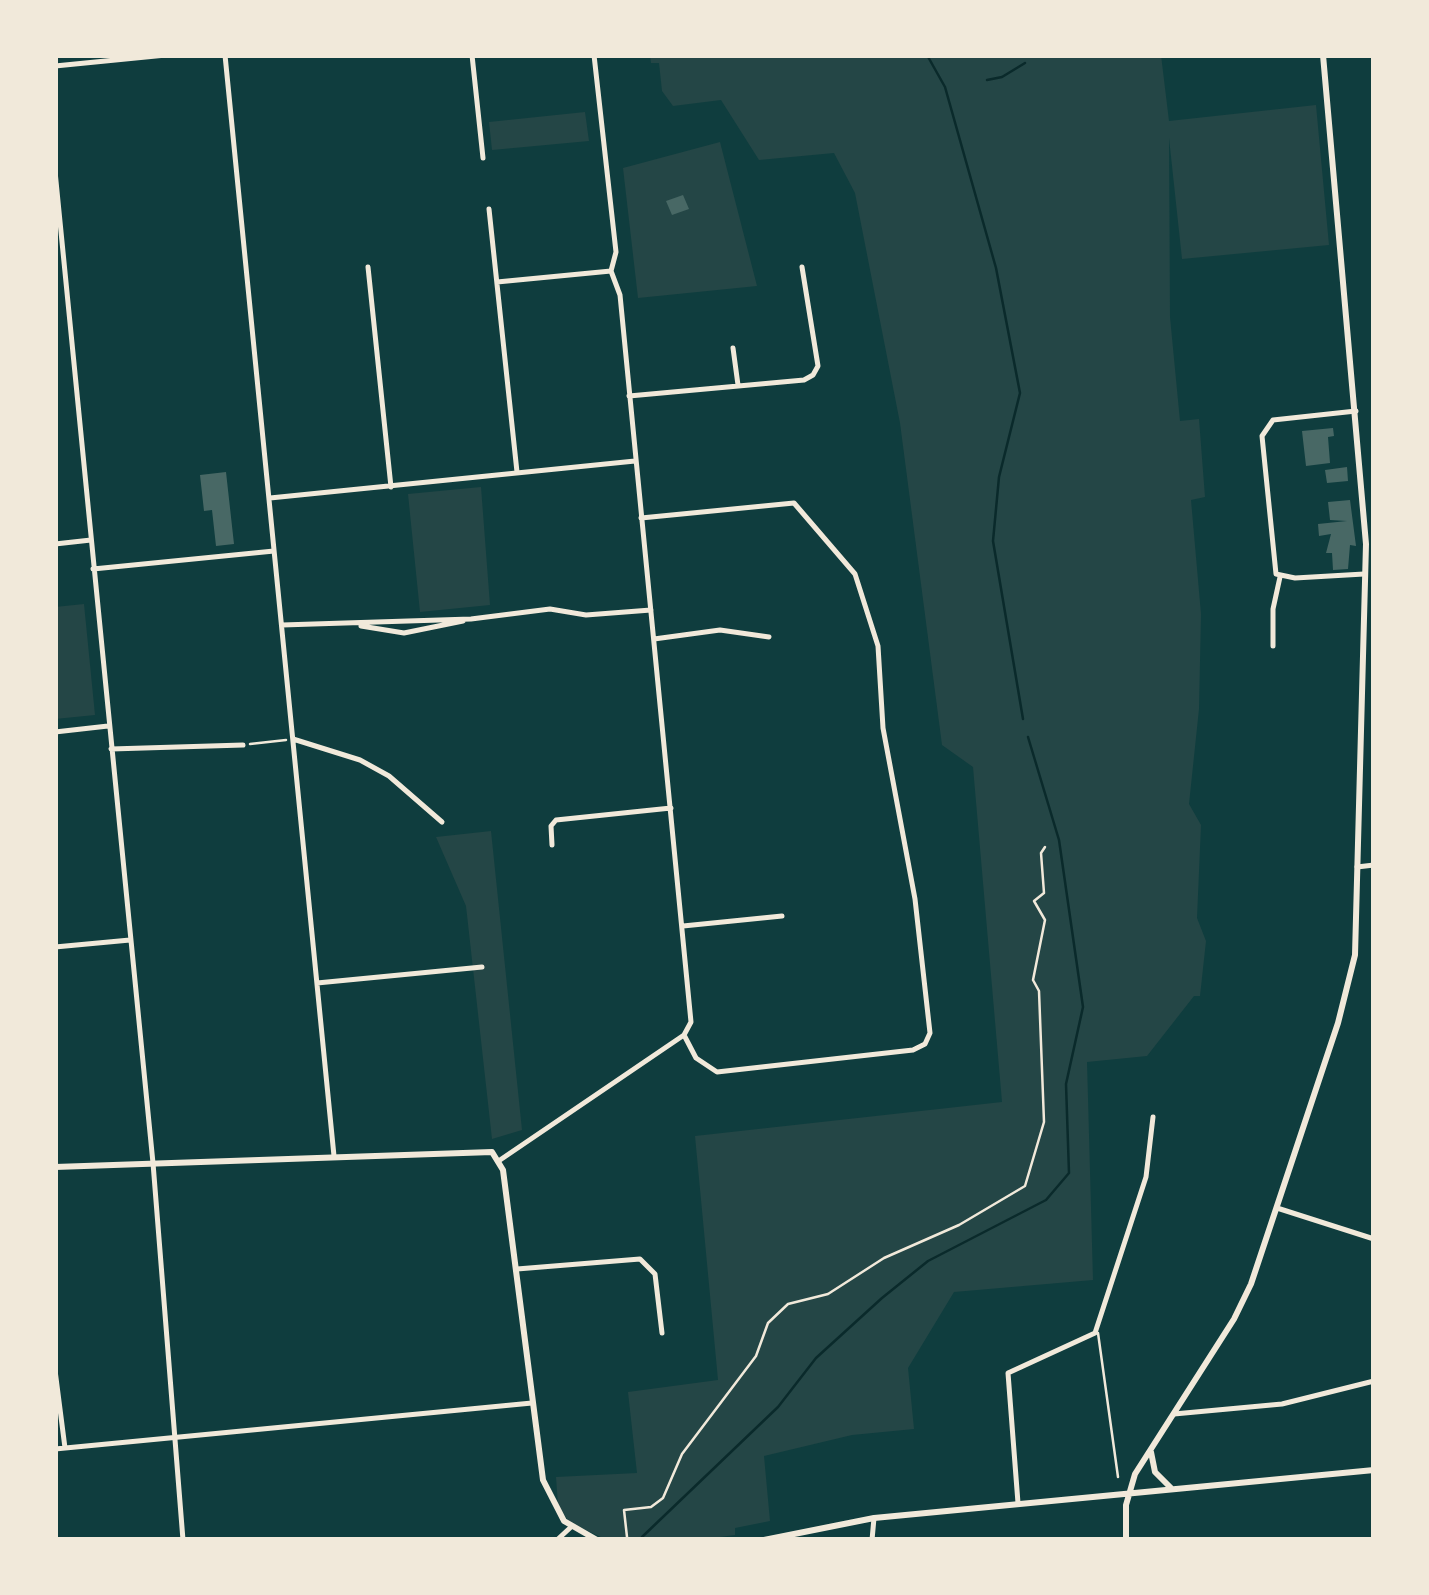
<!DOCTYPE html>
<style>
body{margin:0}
#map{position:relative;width:1429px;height:1595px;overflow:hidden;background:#0f3d3e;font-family:Spectral,serif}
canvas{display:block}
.frame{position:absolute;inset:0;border:58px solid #f1e9da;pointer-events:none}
</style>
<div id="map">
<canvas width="1429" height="1595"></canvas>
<div class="frame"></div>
</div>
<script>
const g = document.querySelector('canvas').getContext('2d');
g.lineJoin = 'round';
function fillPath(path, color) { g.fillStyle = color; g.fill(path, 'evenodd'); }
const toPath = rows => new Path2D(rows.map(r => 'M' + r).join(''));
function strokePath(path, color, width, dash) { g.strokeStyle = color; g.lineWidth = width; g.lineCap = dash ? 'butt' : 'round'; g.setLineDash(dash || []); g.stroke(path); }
fillPath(toPath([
 [650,55,1161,55,1169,121,1316,105,1329,245,1182,259,1169,138,1170,317,1180,421,1199,419,1205,497,1191,500,1201,614,1199,709,1189,804,1201,825,1197,918,1206,941,1200,996,1194,996,1147,1056,1087,1062,1093,1280,954,1292,908,1368,914,1429,852,1435,764,1456,770,1521,735,1528,735,1535,698,1540,605,1539,569,1522,558,1505,556,1477,637,1473,628,1392,718,1380,695,1136,1002,1102,973,767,942,745,900,423,855,193,834,153,759,160,721,100,673,106,662,91,659,63,651,63],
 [585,112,589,141,492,150,489,122],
 [720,142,757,286,638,298,623,168],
 [481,487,490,605,420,612,408,494],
 [84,604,95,715,55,719,55,607],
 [491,831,522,1130,492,1139,466,906,436,837]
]), '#244646');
strokePath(toPath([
 [927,55,945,87,996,268,1020,393,999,477,993,541,1023,719],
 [987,80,1002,77,1025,63],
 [642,1537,778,1407,816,1358,882,1298,928,1261,1046,1200,1069,1173,1066,1084,1083,1007,1059,840,1028,737]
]), '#0a2a2b', 2.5);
fillPath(toPath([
 [683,195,689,209,672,215,666,201],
 [1333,428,1334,436,1328,437,1330,463,1306,466,1302,431],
 [1347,467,1348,481,1327,483,1325,470],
 [226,472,234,544,216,546,212,510,204,511,200,475],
 [1350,500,1356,546,1350,545,1348,569,1333,570,1332,553,1326,553,1331,534,1319,536,1318,524,1347,521,1330,520,1328,502]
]), '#486865');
strokePath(toPath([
 [250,744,286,740],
 [627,1537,624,1510,651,1507,663,1498,682,1454,756,1356,768,1323,788,1304,828,1294,884,1258,959,1225,1025,1186,1044,1122,1039,991,1033,980,1045,920,1034,901,1044,893,1041,853,1045,847]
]), '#f1e9da', 2.5);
strokePath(toPath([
 [1098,1333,1118,1477]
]), '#f1e9da', 2.5);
strokePath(toPath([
 [225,55,334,1156],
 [472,55,483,158],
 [1220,55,1241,55],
 [55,66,166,55],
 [55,171,153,1163,183,1540],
 [489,209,517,472],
 [368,267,391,487],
 [497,282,611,271],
 [733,348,738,385],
 [629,396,804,380,813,375,818,366,802,267],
 [1356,411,1273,420,1262,436,1276,574,1295,578,1364,574],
 [270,498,635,461],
 [641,518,794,503,855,574,878,646,883,728,915,899,930,1033,925,1044,913,1050,717,1072,696,1058,684,1035],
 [55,544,91,540],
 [93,569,274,551],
 [282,625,471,619,550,609,586,615,651,610],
 [361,626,404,633,463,621],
 [654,639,720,630,769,637],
 [1273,646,1273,609,1280,577],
 [55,732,108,726],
 [293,739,360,760,389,776,442,822],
 [111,749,243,745],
 [552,845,551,826,556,820,671,808],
 [1357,867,1374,865],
 [683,926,782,916],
 [55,947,130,940],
 [317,983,482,967],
 [500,1160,684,1035,691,1022,620,295,611,271,616,252,594,55],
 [1277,1208,1374,1239],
 [517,1269,640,1259,655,1274,662,1333],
 [55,1370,65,1448],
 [1174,1414,1282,1404,1374,1381],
 [55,1449,532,1403],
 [1018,1503,1008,1373,1095,1333,1146,1177,1153,1117],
 [557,1540,571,1527]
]), '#f1e9da', 5);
strokePath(toPath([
 [872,1540,874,1518]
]), '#f1e9da', 5);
strokePath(toPath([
 [55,1167,492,1152,503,1170,543,1480,564,1521,597,1540],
 [1151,1452,1155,1472,1171,1488],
 [764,1540,874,1518,1374,1470],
 [1126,1540,1126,1505,1135,1474,1234,1319,1251,1284,1338,1023,1355,955,1366,544,1323,55]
]), '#f1e9da', 6);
</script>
